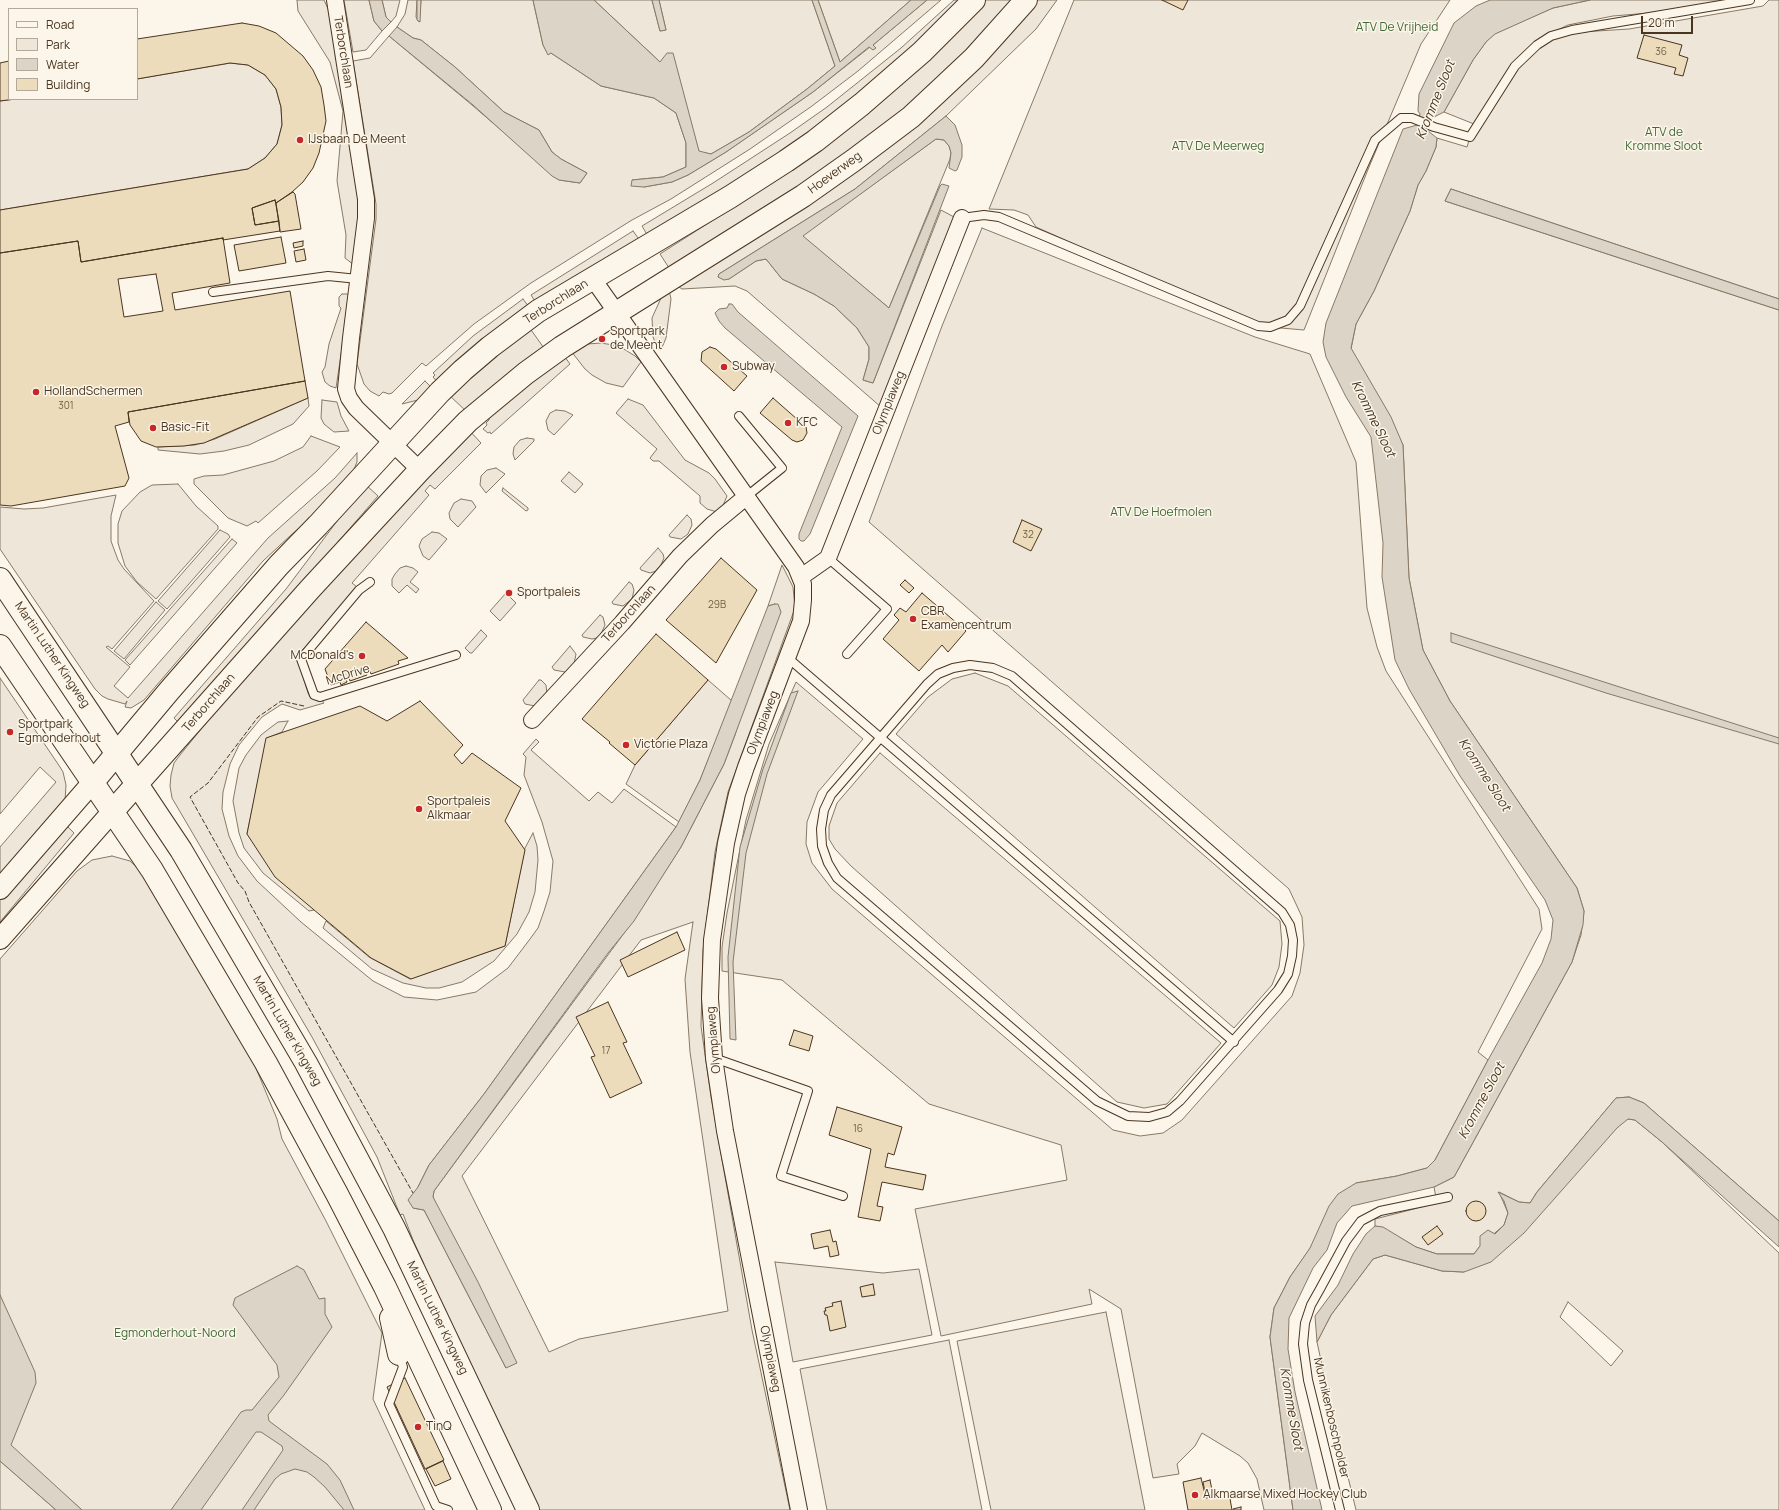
<!DOCTYPE html>
<style>
body{margin:0}
#map{position:relative;width:1779px;height:1510px;overflow:hidden;background:#fbf6e9;font-family:Manrope,sans-serif}
canvas{display:block}
.legend{position:absolute;left:8px;top:8px;width:130px;height:92px;box-sizing:border-box;background:#fbf6e9;border:1px solid #b4a999;margin:0;padding:5px 7px;list-style:none;font-size:12px;color:#4a3520}
.legend li{display:flex;align-items:center;gap:8px;height:20px}
.legend b{width:20px;border:1px solid #b4a999}
.scale{position:absolute;left:1641px;top:16px;width:52px;height:18px;box-sizing:border-box;border:2px solid #4a3520;border-top:0;padding-left:5px;font-size:12px;line-height:14px;white-space:nowrap;color:#4a3520;-webkit-text-stroke:3px #fbf6e9;paint-order:stroke}
</style>
<div id="map">
<canvas width="1779" height="1510"></canvas>
<ul class="legend">
<li><b style="height:5px;background:#fbf6e9"></b>Road</li>
<li><b style="height:11px;background:#ede6d9"></b>Park</li>
<li><b style="height:11px;background:#dcd4c6"></b>Water</li>
<li><b style="height:11px;background:#ecdcbc"></b>Building</li>
</ul>
<div class="scale">20 m</div>
</div>
<script>
const g = document.querySelector('canvas').getContext('2d');
g.lineJoin = 'round';
function fillPath(path, color) { g.fillStyle = color; g.fill(path, 'evenodd'); }
const toPath = rows => new Path2D(rows.map(r => 'M' + r).join(''));
function strokePath(path, color, width, dash) { g.strokeStyle = color; g.lineWidth = width; g.lineCap = dash ? 'butt' : 'round'; g.setLineDash(dash || []); g.stroke(path); }
function write(font, color, halo, rows, align = 'center') {
  g.font = font + ' Manrope,sans-serif'; g.lineWidth = 3; g.setLineDash([]); g.textBaseline = 'middle'; g.strokeStyle = halo; g.fillStyle = color; for (const [text, x, y, turn = 0] of rows) {
    g.save(); g.translate(x, y); g.rotate((+turn || 0) * Math.PI / 180); g.textAlign = isNaN(turn) ? turn : align; if (halo) g.strokeText(text, 0, 0); g.fillText(text, 0, 0); g.restore();
  }
}
const green = toPath([
 [297,0,324,0,329,11,360,198,354,265,345,258,346,235,337,181,343,111,330,62,298,11,297,0],
 [344,0,369,0,374,21,382,31,366,50,353,52,344,0],
 [382,0,400,0,396,16,391,22,386,17,382,0],
 [408,0,417,0,416,17,419,22,421,0,533,0,543,45,548,54,551,53,601,86,654,98,676,113,686,143,686,167,663,177,632,180,644,187,672,182,688,175,726,152,813,92,870,47,875,48,873,45,927,0,941,0,858,71,812,106,750,149,671,199,632,220,531,283,474,324,426,366,422,363,392,393,389,394,383,392,379,396,370,391,364,384,357,364,376,219,376,204,353,61,370,58,389,36,472,105,559,180,580,183,587,173,561,159,552,152,539,130,504,112,455,67,421,40,413,38,397,27,405,14,408,0],
 [594,0,652,0,660,31,666,30,659,0,812,0,835,66,807,89,749,132,711,154,699,152,694,135,660,62,594,0],
 [818,0,911,0,840,62,818,0],
 [954,0,968,0,829,122,649,238,642,226,713,183,790,133,827,107,901,48,954,0],
 [982,0,1017,0,985,36,876,134,671,271,660,254,743,201,982,0],
 [1033,0,1057,0,1036,29,946,116,855,189,719,274,718,277,729,279,756,261,766,259,782,279,814,294,834,306,857,328,869,347,869,359,863,380,873,383,941,210,954,217,881,407,747,291,735,286,682,289,679,287,675,282,789,211,1033,0],
 [1074,0,1450,0,1421,44,1369,167,1304,330,1258,326,1036,227,1028,215,1014,210,989,209,1074,0],
 [1590,0,1732,0,1674,11,1613,16,1568,25,1549,34,1629,29,1763,6,1769,0,1779,0,1779,299,1451,189,1445,201,1779,310,1779,1221,1644,1103,1629,1097,1616,1098,1537,1192,1530,1203,1519,1202,1499,1192,1508,1213,1504,1225,1480,1246,1474,1254,1437,1254,1416,1247,1383,1228,1375,1226,1375,1219,1437,1203,1434,1187,1454,1177,1572,962,1581,935,1584,911,1577,888,1450,701,1423,650,1409,578,1403,445,1351,349,1356,324,1374,291,1410,211,1418,185,1426,171,1436,147,1437,138,1467,147,1474,124,1444,112,1473,60,1486,42,1495,33,1553,8,1590,0],
 [230,63,248,65,265,75,276,89,281,107,282,125,277,144,265,158,248,169,0,210,0,101,15,99,137,99,137,79,230,63],
 [936,139,944,140,949,146,951,152,950,159,889,308,802,236,936,139],
 [982,228,1255,337,1310,354,1356,462,1367,608,1377,647,1386,671,1539,909,1542,929,1478,1052,1488,1060,1435,1160,1427,1168,1397,1176,1356,1183,1290,1277,1274,1308,1270,1337,1293,1510,1264,1510,1257,1479,1248,1463,1240,1456,1202,1433,1195,1446,1177,1464,1179,1474,1153,1478,1121,1309,1089,1289,1092,1304,941,1336,915,1209,1067,1180,1061,1145,929,1104,782,980,722,971,722,947,727,913,746,820,769,744,796,682,863,739,818,792,807,822,806,844,812,863,832,889,1113,1130,1140,1136,1163,1133,1182,1120,1292,996,1300,973,1304,945,1302,917,1289,889,869,522,942,326,982,228],
 [633,231,641,242,538,306,531,295,633,231],
 [669,290,671,299,666,338,661,350,658,349,653,337,652,318,661,298,669,290],
 [342,294,350,294,336,388,330,386,325,382,322,372,325,367,329,344,341,308,339,306,339,297,342,294],
 [523,299,532,311,440,385,433,377,435,375,433,373,473,336,523,299],
 [529,327,546,351,468,413,448,394,529,327],
 [601,343,619,346,635,356,641,362,623,387,606,383,592,375,585,369,571,351,587,344,601,343],
 [562,353,570,364,491,434,490,432,488,433,483,429,487,425,486,423,489,420,489,418,562,353],
 [425,381,431,387,418,400,402,404,425,381],
 [308,398,309,406,293,424,249,445,224,451,200,454,158,450,158,447,195,445,215,439,308,398],
 [628,399,643,405,685,460,709,473,715,479,727,496,722,508,717,512,707,509,700,503,700,496,659,461,653,461,650,458,657,449,616,413,628,399],
 [322,400,337,402,341,416,349,431,334,432,324,424,321,418,322,400],
 [556,410,565,411,573,415,554,435,548,430,546,421,550,413,556,410],
 [468,429,481,443,435,489,430,485,425,491,429,495,352,583,357,587,300,653,298,661,308,693,310,697,318,701,322,700,324,703,300,710,282,704,262,717,239,745,230,764,223,792,222,809,229,836,238,856,257,881,301,922,373,981,404,997,437,1000,476,992,508,968,530,939,538,928,544,911,550,892,553,861,542,822,524,775,526,757,523,754,536,739,539,742,531,750,589,801,598,792,612,803,624,789,676,827,484,1094,429,1165,418,1187,413,1208,424,1210,506,1368,433,1197,434,1191,633,921,681,847,724,764,735,735,775,604,768,606,782,565,793,587,795,608,728,792,715,852,703,950,701,1026,711,1097,752,1330,790,1510,538,1510,423,1265,424,1264,413,1240,403,1214,400,1215,377,1157,312,1037,172,798,170,786,171,775,174,763,180,755,232,691,468,429],
 [693,922,685,979,690,1052,728,1311,579,1339,549,1352,462,1176,641,940,693,922],
 [311,436,340,447,317,471,258,523,256,521,247,526,228,518,194,484,194,479,204,476,223,475,274,461,303,447,311,436],
 [527,438,534,439,534,441,515,460,513,454,514,447,520,440,527,438],
 [357,453,357,462,349,481,336,496,291,535,263,561,144,700,131,708,125,707,127,701,125,704,108,699,102,696,95,689,0,549,0,507,24,509,43,508,116,495,111,516,111,541,118,560,124,569,154,601,112,649,108,646,106,647,130,667,114,686,128,698,268,538,335,478,357,453],
 [496,468,505,474,486,493,480,485,481,476,487,470,496,468],
 [569,472,583,484,575,493,561,481,569,472],
 [178,484,196,506,218,526,218,529,156,599,137,582,125,566,118,543,118,524,122,511,140,492,152,485,178,484],
 [365,484,378,496,180,723,177,721,174,718,286,589,365,484],
 [503,488,528,508,528,510,526,511,502,491,503,488],
 [461,499,472,501,476,507,458,527,450,519,449,513,454,503,461,499],
 [687,515,691,519,692,525,688,534,681,539,670,537,669,535,687,515],
 [220,530,228,534,230,537,167,609,158,601,220,530],
 [432,532,439,533,447,539,429,560,423,556,419,546,422,539,432,532],
 [232,539,237,543,130,665,125,660,232,539],
 [658,548,663,554,664,558,661,565,656,571,650,573,641,570,640,568,658,548],
 [406,566,413,568,418,572,410,582,419,589,416,593,407,585,399,593,392,586,392,579,395,574,400,568,406,566],
 [629,582,632,584,634,590,632,599,623,606,613,604,612,602,629,582],
 [506,593,516,603,500,621,490,611,506,593],
 [156,602,165,610,124,659,114,651,156,602],
 [600,615,603,617,605,625,601,634,597,638,592,639,583,637,582,635,600,615],
 [481,630,487,636,472,653,470,653,465,648,481,630],
 [570,646,576,654,574,664,565,672,554,670,552,667,570,646],
 [975,673,1008,686,1280,921,1282,944,1279,967,1272,985,1234,1028,896,734,928,697,952,679,975,673],
 [0,678,60,767,63,772,66,785,65,801,0,879,0,847,56,782,40,767,0,814,0,678],
 [539,680,541,680,546,685,547,694,535,706,525,704,523,700,539,680],
 [708,680,732,701,700,780,679,822,626,784,635,765,708,680],
 [288,721,282,732,267,738,247,834,314,910,309,911,263,873,244,848,239,833,233,801,239,768,246,755,261,735,270,728,278,722,288,721],
 [880,753,1221,1043,1167,1104,1144,1108,1117,1102,851,866,835,849,829,839,829,826,837,803,880,753],
 [65,824,74,833,0,922,0,899,65,824],
 [533,833,537,846,538,860,535,892,529,912,517,934,494,961,462,982,439,988,426,988,403,983,372,969,323,928,326,921,369,957,410,979,505,946,525,848,533,833],
 [112,856,130,861,142,872,253,1061,277,1119,282,1139,326,1221,382,1333,373,1399,425,1510,82,1510,0,1438,0,959,77,871,92,860,112,856],
 [1628,1119,1635,1120,1662,1142,1779,1253,1779,1510,1356,1510,1331,1407,1317,1342,1331,1315,1373,1259,1385,1255,1442,1271,1464,1272,1624,1121,1628,1119],
 [1568,1302,1623,1351,1611,1366,1560,1317,1568,1302],
 [775,1262,883,1273,919,1269,932,1335,793,1362,775,1262],
 [1106,1312,1145,1510,991,1510,957,1341,1106,1312],
 [949,1340,982,1510,827,1510,800,1369,949,1340],
 [0,1461,56,1510,0,1510,0,1461]
]);
fillPath(green, '#ede6d9');
strokePath(green, '#887966', 1);
const water = toPath([
 [369,0,382,0,386,17,391,22,382,31,374,21,369,0],
 [417,0,421,0,420,22,417,20,417,0],
 [533,0,594,0,660,62,667,53,673,53,699,151,711,154,749,132,807,89,835,66,812,0,818,0,840,62,911,0,927,0,873,45,876,48,873,50,869,47,813,92,726,152,688,175,672,182,644,187,631,186,632,180,663,177,686,167,686,143,676,113,654,98,601,86,551,53,548,55,543,45,533,0],
 [652,0,659,0,666,30,660,31,652,0],
 [1490,0,1590,0,1553,8,1495,34,1486,42,1473,60,1444,112,1432,118,1428,131,1437,138,1436,147,1426,171,1418,185,1410,211,1374,291,1356,324,1351,348,1391,417,1403,445,1409,578,1423,650,1450,701,1577,888,1584,911,1583,925,1572,962,1454,1177,1434,1187,1352,1206,1337,1223,1327,1250,1313,1268,1289,1318,1288,1349,1295,1392,1322,1510,1293,1510,1270,1337,1274,1308,1290,1277,1310,1248,1329,1206,1338,1194,1356,1183,1397,1176,1427,1168,1435,1160,1488,1060,1542,963,1551,939,1553,920,1545,900,1460,776,1409,689,1395,660,1382,577,1383,543,1371,437,1346,397,1326,357,1323,342,1326,323,1403,129,1417,125,1420,114,1418,111,1419,94,1454,23,1476,6,1490,0],
 [397,27,413,38,421,40,455,67,504,112,539,130,552,152,561,159,587,173,580,183,559,180,552,176,473,105,389,36,397,27],
 [946,116,955,125,962,145,962,157,957,170,955,171,949,168,951,153,949,146,944,140,936,139,803,236,889,308,940,186,942,184,949,186,873,383,863,380,869,359,869,347,857,328,834,306,814,294,782,279,766,259,756,261,729,279,724,280,718,277,719,274,855,189,946,116],
 [1451,189,1779,299,1779,310,1445,201,1451,189],
 [729,304,732,304,738,312,858,416,810,534,804,541,801,541,799,539,799,534,842,427,725,328,719,321,715,313,719,309,727,308,729,304],
 [775,604,778,604,781,612,724,764,681,847,634,921,608,953,434,1191,433,1197,478,1282,517,1363,506,1368,424,1210,413,1208,408,1200,418,1187,429,1165,484,1094,676,827,700,780,768,606,775,604],
 [1451,633,1779,738,1779,744,1606,693,1451,642,1451,633],
 [798,691,767,774,746,853,733,962,736,1040,730,1039,728,957,740,847,763,769,791,693,798,691],
 [1629,1097,1644,1103,1779,1221,1779,1247,1662,1142,1635,1120,1628,1119,1617,1128,1524,1233,1491,1262,1464,1272,1442,1271,1385,1255,1373,1259,1331,1315,1317,1342,1315,1316,1338,1285,1353,1254,1366,1234,1375,1226,1383,1227,1416,1247,1437,1254,1474,1254,1480,1246,1480,1236,1488,1230,1495,1234,1504,1225,1508,1213,1504,1201,1498,1192,1519,1202,1530,1203,1537,1192,1616,1098,1629,1097],
 [297,1266,304,1270,319,1299,325,1298,325,1314,332,1327,284,1395,268,1415,269,1421,327,1464,340,1480,354,1510,344,1510,325,1487,314,1477,307,1472,295,1469,281,1474,275,1479,254,1510,242,1510,283,1450,282,1446,261,1432,256,1432,201,1510,171,1510,241,1412,246,1410,252,1410,279,1377,277,1365,233,1305,235,1298,297,1266],
 [0,1295,35,1372,36,1383,11,1445,82,1510,56,1510,0,1461,0,1295]
]);
fillPath(water, '#dcd4c6');
strokePath(water, '#887966', 1);
const building = toPath([
 [1162,0,1188,0,1183,10,1162,0],
 [242,23,259,26,276,33,303,56,313,70,321,87,324,105,326,121,319,153,313,168,303,182,292,192,276,203,275,200,252,208,255,225,279,221,280,231,223,240,223,238,81,262,78,241,0,253,0,210,248,169,265,158,277,144,282,125,281,107,276,89,265,75,248,65,230,63,137,79,137,39,242,23],
 [1644,35,1682,45,1679,55,1688,58,1683,76,1674,74,1676,68,1637,58,1644,35],
 [9,61,9,99,15,99,0,101,0,63,9,61],
 [293,192,295,194,301,229,280,232,276,203,293,192],
 [275,200,279,221,255,225,252,208,275,200],
 [281,237,286,263,239,271,234,245,281,237],
 [223,238,230,283,172,293,175,310,290,291,305,381,128,412,129,422,115,426,129,478,125,486,11,506,0,505,0,253,78,241,81,262,223,238],
 [156,274,163,311,124,317,118,279,156,274],
 [303,241,303,246,294,248,293,243,303,241],
 [304,249,306,260,296,262,294,251,304,249],
 [710,347,716,349,747,376,734,391,701,361,702,352,710,347],
 [305,381,308,398,204,443,184,446,156,447,141,441,130,425,128,412,305,381],
 [773,398,806,427,807,433,803,440,797,442,792,440,760,413,773,398],
 [1022,520,1042,529,1031,551,1013,542,1022,520],
 [721,558,757,590,716,663,666,620,721,558],
 [905,580,914,588,909,593,900,585,905,580],
 [922,593,966,631,948,652,942,645,919,671,883,639,899,620,894,615,900,608,906,612,922,593],
 [366,622,408,658,398,661,399,664,371,674,370,671,366,673,367,675,350,681,349,678,346,679,347,682,341,685,340,682,331,685,325,669,366,622],
 [656,634,708,680,635,765,609,743,610,742,582,719,656,634],
 [420,701,463,745,454,755,462,764,472,753,521,788,505,821,525,850,505,946,411,979,371,958,275,877,247,834,266,738,360,706,387,721,420,701],
 [677,932,685,950,628,977,620,960,677,932],
 [608,1002,627,1042,623,1043,642,1083,610,1098,591,1057,595,1056,576,1017,608,1002],
 [794,1030,813,1036,809,1051,789,1045,794,1030],
 [837,1107,902,1127,894,1155,888,1153,885,1167,926,1175,923,1190,882,1182,877,1206,883,1207,880,1221,858,1217,871,1149,829,1135,837,1107],
 '1466 1211a10 10 0 1 1 20 0a10 10 0 1 1-20 0Z',
 [1437,1226,1443,1234,1428,1245,1422,1237,1437,1226],
 [830,1230,833,1242,836,1241,839,1255,830,1257,828,1246,814,1249,811,1234,830,1230],
 [873,1284,875,1295,862,1297,860,1287,873,1284],
 [841,1301,846,1327,830,1331,827,1315,825,1315,824,1311,826,1311,825,1308,833,1306,832,1303,841,1301],
 [405,1378,444,1460,425,1469,387,1387,405,1378],
 [443,1461,451,1479,435,1486,426,1469,443,1461],
 [1201,1478,1206,1498,1229,1493,1232,1510,1188,1510,1183,1482,1201,1478],
 [1210,1480,1213,1495,1206,1497,1203,1482,1210,1480],
 [1241,1507,1241,1510,1233,1510,1233,1509,1241,1507]
]);
fillPath(building, '#ecdcbc');
strokePath(building, '#4a3520', 1);
const service = toPath([
 [962,218,984,215,999,217,1258,326,1270,327,1288,320,1300,306,1375,140,1401,118,1412,118,1434,127,1470,137,1515,66,1537,45,1551,36,1572,30,1750,0],
 [213,292,328,276,358,279],
 [739,416,782,468,747,496],
 [828,558,887,609,847,654],
 [370,582,359,590,301,659,314,695,320,697,456,655],
 [788,658,1234,1042],
 [970,665,993,668,1012,676,1282,912,1290,925,1293,940,1292,956,1288,974,1278,990,1180,1101,1167,1112,1149,1117,1128,1116,1097,1101,837,878,828,863,822,846,821,829,824,810,831,795,927,684,938,674,953,668,970,665],
 [714,1058,808,1091,781,1176,843,1196],
 [399,1355,403,1367,389,1404,436,1506,448,1510],
 [1340,1510,1308,1380,1303,1344,1305,1323,1311,1305,1320,1289,1346,1241,1361,1221,1380,1211,1448,1197]
]);
const minor = toPath([
 [335,0,366,199,366,218,351,338,346,389,349,398,356,408,420,470],
 [593,279,796,567,803,584,803,600,801,621,746,767,737,794,726,843,712,940,710,998,714,1058,725,1131,799,1510],
 [801,577,828,558,962,218],
 [532,720,622,623,680,556,712,525,747,496]
]);
const tertiary = toPath([
 [0,889,92,783],
 [0,939,112,812]
]);
const secondary = toPath([
 [92,783,169,691,279,565,318,525,440,392,463,370,490,347,538,311,730,197,786,161,815,141,862,104,922,52,974,0],
 [112,812,310,589,420,470,468,421,526,373,562,347,803,196,854,160,911,117,941,89,974,58,1026,0]
]);
const trunk = toPath([
 [0,579,181,850,306,1063,394,1228,528,1510],
 [0,646,152,870,266,1063,337,1194,385,1287,490,1510],
 [391,1318,399,1354]
]);
strokePath(service, '#4a3520', 10);
strokePath(minor, '#4a3520', 18);
strokePath(tertiary, '#4a3520', 22);
strokePath(secondary, '#4a3520', 24);
strokePath(trunk, '#4a3520', 24);
strokePath(service, '#fbf6e9', 8);
strokePath(minor, '#fbf6e9', 16);
strokePath(tertiary, '#fbf6e9', 20);
strokePath(secondary, '#fbf6e9', 22);
strokePath(trunk, '#fbf6e9', 22);
strokePath(toPath([
 [304,706,281,701,258,717,208,783,190,797,238,883,245,891,249,902,413,1193]
]), '#4a3520', 1, [5, 2]);
for (const [x, y, r, color] of [
 [300,140,4,"#c62828"],
 [602,339,4,"#c62828"],
 [724,367,4,"#c62828"],
 [36,392,4,"#c62828"],
 [788,423,4,"#c62828"],
 [153,428,4,"#c62828"],
 [509,593,4,"#c62828"],
 [913,619,4,"#c62828"],
 [362,656,4,"#c62828"],
 [10,732,4,"#c62828"],
 [626,745,4,"#c62828"],
 [419,809,4,"#c62828"],
 [418,1427,4,"#c62828"],
 [1195,1495,4,"#c62828"]
]) { const dot = new Path2D(); dot.arc(x, y, r, 0, 2 * Math.PI); g.fillStyle = color; g.fill(dot); strokePath(dot, '#fbf6e9', 1.5); }
write('10px', '#725f47', null, [
 ["36",1661,52],
 ["301",66,406],
 ["32",1028,535],
 ["29B",717,605],
 ["17",606,1051],
 ["16",858,1129]
]);
write('12px', '#436837', '#fbf6e9', [
 ["ATV De Vrijheid",1397,28],
 ["ATV de",1664,133],
 ["Kromme Sloot",1664,147],
 ["ATV De Meerweg",1218,147],
 ["ATV De Hoefmolen",1161,513],
 ["Egmonderhout-Noord",175,1334]
]);
write('12px', '#4a3520', '#fbf6e9', [
 ["Terborchlaan",343,52,81],
 ["Hoeverweg",835,173,-36],
 ["Terborchlaan",556,302,-32],
 ["Olympiaweg",889,403,-68],
 ["Terborchlaan",629,614,-48],
 ["Martin Luther Kingweg",52,655,56],
 ["McDrive",348,675,-17],
 ["Terborchlaan",209,703,-49],
 ["Olympiaweg",763,723,-69],
 ["Martin Luther Kingweg",287,1031,60],
 ["Olympiaweg",714,1040,-95],
 ["Martin Luther Kingweg",437,1318,64],
 ["Olympiaweg",770,1359,79],
 ["Munnikenboschpolder",1331,1418,77]
]);
write('12px', '#4a3520', '#fbf6e9', [
 ["IJsbaan De Meent",308,140],
 ["Sportpark",610,332],
 ["de Meent",610,346],
 ["Subway",732,367],
 ["HollandSchermen",44,392],
 ["KFC",796,423],
 ["Basic-Fit",161,428],
 ["Sportpaleis",517,593],
 ["CBR",921,612],
 ["Examencentrum",921,626],
 ["McDonald's",354,656,"right"],
 ["Sportpark",18,725],
 ["Egmonderhout",18,739],
 ["Victorie Plaza",634,745],
 ["Sportpaleis",427,802],
 ["Alkmaar",427,816],
 ["TinQ",426,1427],
 ["Alkmaarse Mixed Hockey Club",1203,1495]
], 'left');
write('italic 13px', '#4a3520', '#fbf6e9', [
 ["Kromme Sloot",1436,100,-68],
 ["Kromme Sloot",1373,419,64],
 ["Kromme Sloot",1484,775,57],
 ["Kromme Sloot",1482,1101,-62],
 ["Kromme Sloot",1291,1409,80]
]);
</script>
